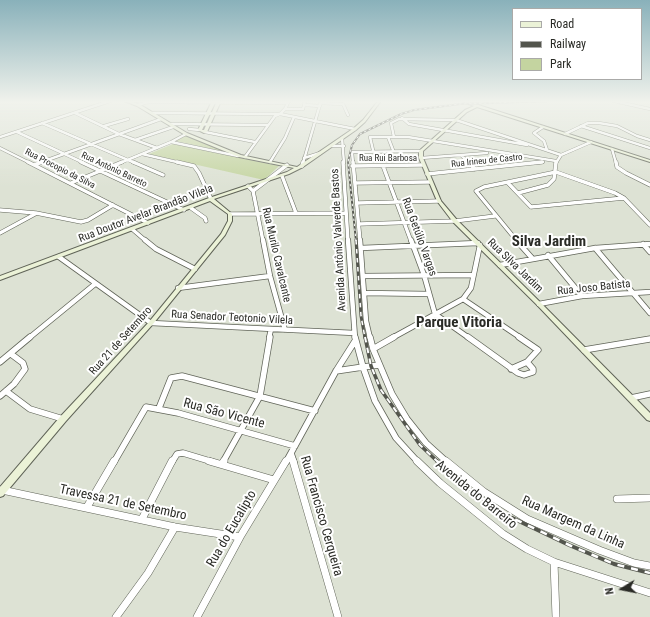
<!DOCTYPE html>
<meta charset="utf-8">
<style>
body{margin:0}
#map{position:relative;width:650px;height:617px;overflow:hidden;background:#dde2d4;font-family:"Roboto Condensed",sans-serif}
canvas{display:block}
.legend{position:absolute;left:512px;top:8px;width:130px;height:72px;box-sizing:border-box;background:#fff;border:1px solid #aaaaa8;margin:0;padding:5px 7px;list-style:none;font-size:12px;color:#2a2b26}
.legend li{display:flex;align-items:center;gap:8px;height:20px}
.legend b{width:20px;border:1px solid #aaaaa8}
.north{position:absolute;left:602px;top:569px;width:40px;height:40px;-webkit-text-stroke:3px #fff;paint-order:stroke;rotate:260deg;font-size:11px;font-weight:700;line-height:16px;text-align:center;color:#2a2b26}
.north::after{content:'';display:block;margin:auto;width:14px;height:18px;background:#2a2b26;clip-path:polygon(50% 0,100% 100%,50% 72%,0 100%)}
</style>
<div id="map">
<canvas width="650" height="617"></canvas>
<ul class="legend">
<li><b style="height:5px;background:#ebf2d7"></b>Road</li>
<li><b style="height:5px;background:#53554d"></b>Railway</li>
<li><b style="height:11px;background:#c4d4a0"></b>Park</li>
</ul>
<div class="north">N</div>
</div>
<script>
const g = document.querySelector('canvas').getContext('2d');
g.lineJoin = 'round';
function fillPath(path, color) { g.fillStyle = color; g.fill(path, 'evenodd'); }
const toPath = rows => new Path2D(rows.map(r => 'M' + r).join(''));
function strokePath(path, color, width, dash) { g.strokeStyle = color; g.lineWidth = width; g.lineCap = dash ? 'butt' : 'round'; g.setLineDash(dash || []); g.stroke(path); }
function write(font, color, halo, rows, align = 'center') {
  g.font = font + ' "Roboto Condensed",sans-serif'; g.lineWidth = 4; g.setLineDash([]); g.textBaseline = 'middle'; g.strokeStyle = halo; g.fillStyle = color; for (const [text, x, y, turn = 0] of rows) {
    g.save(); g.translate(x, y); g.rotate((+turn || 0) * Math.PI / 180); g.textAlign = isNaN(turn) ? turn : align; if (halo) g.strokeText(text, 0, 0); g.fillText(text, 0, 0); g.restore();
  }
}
fillPath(toPath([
 [186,135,230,153,176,141],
 [173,144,279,166,264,180,149,154]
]), '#c4d4a0');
const streetFar4 = toPath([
 [614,101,650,109],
 [321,103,343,104,348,115],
 [138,105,148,102,288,103],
 [305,105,320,106],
 [285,109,303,109,305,101],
 [75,113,119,134,157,148],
 [152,113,280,114,355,129],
 [402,118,409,124,527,145],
 [42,123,135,163],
 [170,124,268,125],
 [104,126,128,119],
 [581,126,650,148],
 [543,127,534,133,544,141,547,150],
 [189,129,200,130],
 [17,132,84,163],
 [205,132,255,142],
 [565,134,588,123,599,123,617,126,637,136,650,140],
 [0,137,110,101],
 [388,137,393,150],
 [394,137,391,123,399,119,456,120,561,155],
 [342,138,344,163],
 [135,140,173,127],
 [171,142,238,156],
 [332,146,344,146],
 [0,148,30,163],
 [612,149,616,163],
 [373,150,370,137,408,137,556,161],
 [142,154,181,163],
 [461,155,469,163],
 [245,157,275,116,280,114,285,109,289,101],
 [304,158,320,153],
 [421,158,487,153],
 [270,162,285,138,294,117],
 [39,163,161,119],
 [120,163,171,142,186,134],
 [303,163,321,101],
 [353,163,352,152,421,151],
 [532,163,543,162],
 [556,163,561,155,591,142]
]);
const streetFar3 = toPath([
 [28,162,148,223],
 [81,162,184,210],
 [133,162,163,175],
 [177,162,194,166,199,173,211,199],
 [343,162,348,241],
 [353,162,360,241],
 [468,162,475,169],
 [616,162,617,167,626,173,650,185],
 [34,165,42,162],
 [302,166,303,162],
 [352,166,423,165],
 [383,166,411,241],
 [556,172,615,193,624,198,650,225],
 [427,174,542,162],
 [282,176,296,213],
 [71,183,122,162],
 [355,183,430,182],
 [508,183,531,207,624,198],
 [248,186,253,191,263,241],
 [253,191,287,165],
 [518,193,548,185,554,179,556,162],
 [357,203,439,201],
 [191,208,205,218,206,221],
 [0,210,36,213,81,222,88,220,113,205],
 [230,214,345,213],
 [359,224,455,221,495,216],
 [132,229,146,241],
 [0,233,35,214],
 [517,241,476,191,484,187,556,172]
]);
const streetFar2 = toPath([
 [145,240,156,249,195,269],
 [263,240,270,276,285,330],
 [348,240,355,338],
 [360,240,366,321,370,338],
 [411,240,424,275,435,314,469,338],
 [516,240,532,258],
 [643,244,650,252],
 [361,248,478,243],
 [595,248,650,313],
 [548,255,582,296],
 [59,257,151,323,354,333],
 [500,265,595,248,650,244],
 [363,276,473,275],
 [178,288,270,276],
 [365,293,429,294],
 [463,299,521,338],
 [539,304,582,296,650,292],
 [29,338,95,284],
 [269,338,271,329],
 [392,338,463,299,471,288,480,245]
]);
const streetFar1 = toPath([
 [355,337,363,367,379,365],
 [370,337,373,349,392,394,407,419,426,443,447,462],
 [468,337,518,373,524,375,533,372,533,369,527,362,538,350,519,337],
 [373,349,394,337],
 [584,350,650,339],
 [0,362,30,337],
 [511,369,527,362],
 [336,371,363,367,375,401,396,438,418,462],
 [6,391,30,409,63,419],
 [0,396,14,384,25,369,23,363,11,354],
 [631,398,650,394],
 [159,408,171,378,182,376,315,411],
 [114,462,146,407,178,413,295,446],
 [172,462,177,454,183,453,213,462],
 [223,462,260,396,270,337],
 [286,462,291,453],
 [294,462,291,453,336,371,355,341]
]);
const street = toPath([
 [209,461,274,480],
 [293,461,338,617],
 [417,461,440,483,503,534,527,549,554,562,650,593],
 [446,461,484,492,527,519,599,550,634,563,650,566],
 [222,464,224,461],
 [2,490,175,527,240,537],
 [617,499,650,498],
 [87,507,114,461],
 [142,519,172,461],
 [554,562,556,617],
 [116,617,148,573,175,527],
 [197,617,240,537,286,461]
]);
const secondary = toPath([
 [124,101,129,101,139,104,187,133,241,155,297,167,354,128,363,120,378,101,381,101,365,122,356,130,303,167,289,174,214,199,232,214,232,221,225,235,153,324,66,421,3,496,0,497,0,487,60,417,149,322,221,234,228,221,228,214,210,201,0,280,0,276,209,198,287,172,294,168,239,157,185,135,137,106,124,101],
 [212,101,216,101,202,130,204,130,217,101,221,101,207,132,204,133,198,130,212,101],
 [461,101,466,101,650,160,650,162,477,107,467,112,423,151,423,158,441,201,457,220,541,303,650,413,650,421,647,420,537,305,453,222,437,201,419,158,419,151,465,110,474,106,461,101]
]);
strokePath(streetFar4, '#606458', 3.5);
strokePath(streetFar3, '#606458', 4.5);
strokePath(streetFar2, '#606458', 6);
strokePath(streetFar1, '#606458', 7);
strokePath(street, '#606458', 8);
strokePath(secondary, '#606458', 2);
strokePath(streetFar4, '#fff', 2.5);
strokePath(streetFar3, '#fff', 3.5);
strokePath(streetFar2, '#fff', 4.5);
strokePath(streetFar1, '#fff', 5.5);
strokePath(street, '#fff', 7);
fillPath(secondary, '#ebf2d7');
const railFar3 = toPath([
 [356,241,348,162,352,145,360,134,401,114,414,110,460,104,551,101]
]);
const railFar2 = toPath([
 [356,240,361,316,365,338]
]);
const railFar1 = toPath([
 [365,337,371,366,381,390,420,445,438,462]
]);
const rail = toPath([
 [437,461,460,482,504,514,569,545,614,564,650,573]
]);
strokePath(railFar3, '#53554d', 2);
strokePath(railFar2, '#53554d', 3);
strokePath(railFar1, '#53554d', 3.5);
strokePath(rail, '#53554d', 4);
strokePath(railFar3, '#fff', 1, [2.5]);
strokePath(railFar2, '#fff', 1.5, [4.5]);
strokePath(railFar1, '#fff', 2, [5.5]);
strokePath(rail, '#fff', 2.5, [7]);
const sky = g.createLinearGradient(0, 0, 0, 188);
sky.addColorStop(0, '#89b1ba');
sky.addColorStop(0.54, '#f0f2ec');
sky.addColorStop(1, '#f0f2ec00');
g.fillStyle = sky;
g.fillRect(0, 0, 650, 188);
write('9px', '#2a2b26', '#fff', [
 ["Rua Rui Barbosa",388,159],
 ["Rua Irineu de Castro",487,161,-6],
 ["Rua Procopio da Silva",60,169,27],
 ["Rua Antônio Barreto",114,170,25]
]);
write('11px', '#2a2b26', '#fff', [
 ["Rua Doutor Avelar Brandão Vilela",146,214,-21],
 ["Rua Getúlio Vargas",419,237,70],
 ["Avenida Antônio Valverde Bastos",339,240,-93],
 ["Rua Murilo Cavalcante",276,255,77],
 ["Rua Silva Jardim",515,266,44],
 ["Rua Joso Batista",594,288,-6],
 ["Rua Senador Teotonio Vilela",232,318,3],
 ["Rua 21 de Setembro",121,341,-48]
]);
write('13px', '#2a2b26', '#fff', [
 ["Rua São Vicente",224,414,15],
 ["Avenida do Barreiro",476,495,39],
 ["Travessa 21 de Setembro",123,503,12],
 ["Rua Francisco Cerqueira",321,516,74],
 ["Rua Margem da Linha",573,523,24],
 ["Rua do Eucalipto",232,529,-60]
]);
write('bold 15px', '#2a2b26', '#fff', [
 ["Silva Jardim",549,242],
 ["Parque Vitoria",459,323]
]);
</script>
